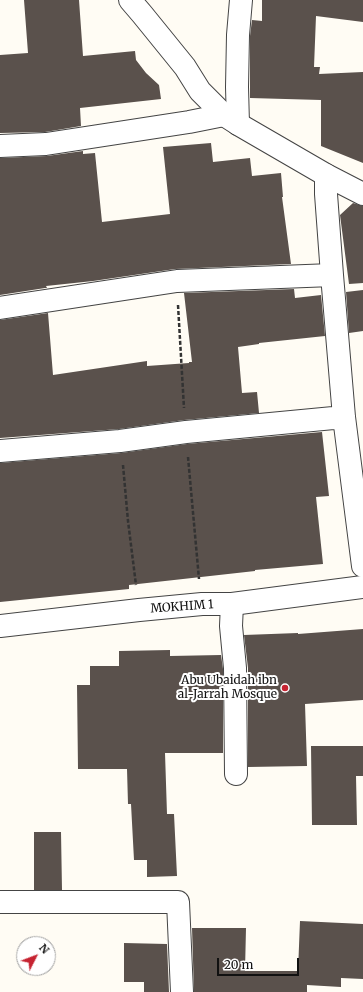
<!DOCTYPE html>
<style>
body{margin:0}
#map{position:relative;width:363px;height:992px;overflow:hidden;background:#fffcf4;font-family:Merriweather,serif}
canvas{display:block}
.north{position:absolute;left:16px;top:936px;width:40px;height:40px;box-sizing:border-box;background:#fff;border:1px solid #a0a0a0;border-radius:50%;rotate:48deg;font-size:11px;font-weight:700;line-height:16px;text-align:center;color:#111}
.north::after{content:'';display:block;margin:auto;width:14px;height:18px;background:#c62331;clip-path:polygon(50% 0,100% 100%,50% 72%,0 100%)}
.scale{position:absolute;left:217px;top:958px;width:82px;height:18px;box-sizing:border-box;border:2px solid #111;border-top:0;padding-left:5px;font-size:12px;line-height:14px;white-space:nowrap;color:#111;-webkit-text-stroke:3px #fff;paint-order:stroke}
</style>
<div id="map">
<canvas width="363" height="992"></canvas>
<div class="north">N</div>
<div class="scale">20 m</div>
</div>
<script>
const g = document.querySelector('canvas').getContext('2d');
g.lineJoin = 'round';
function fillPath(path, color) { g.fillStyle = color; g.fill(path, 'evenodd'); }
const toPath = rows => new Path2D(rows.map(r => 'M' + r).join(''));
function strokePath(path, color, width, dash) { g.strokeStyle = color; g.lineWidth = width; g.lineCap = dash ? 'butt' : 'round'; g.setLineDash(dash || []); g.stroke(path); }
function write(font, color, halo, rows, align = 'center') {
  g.font = font + ' Merriweather,serif'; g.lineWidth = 4; g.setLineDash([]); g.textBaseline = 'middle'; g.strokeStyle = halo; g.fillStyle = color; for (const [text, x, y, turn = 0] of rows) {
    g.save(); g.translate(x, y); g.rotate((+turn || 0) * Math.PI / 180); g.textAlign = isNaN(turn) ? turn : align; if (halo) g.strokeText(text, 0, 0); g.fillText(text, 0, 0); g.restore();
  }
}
fillPath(toPath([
 [24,0,79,0,83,56,135,51,136,60,146,73,159,85,161,99,80,108,81,126,45,132,0,133,0,55,28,53],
 [262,0,363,0,363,22,316,16,314,67,320,67,319,74,363,72,363,163,321,146,321,100,250,98,250,36,252,20,262,21],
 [211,143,213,162,250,158,252,176,281,173,283,197,282,197,291,264,175,269,93,281,46,286,47,288,45,288,0,295,0,158,47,156,83,151,83,154,95,153,102,222,170,214,163,147],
 [353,203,363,206,363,283,349,284,340,215],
 [294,289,295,298,321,295,325,336,259,343,259,344,238,347,242,393,257,392,259,413,184,420,119,429,0,438,0,320,48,313,53,375,147,361,147,366,189,363,189,362,192,362,184,293],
 [363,290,363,331,349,333,346,292],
 [322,432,329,496,316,497,323,564,255,570,255,571,129,585,129,589,0,602,0,463,121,453,187,444],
 [363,629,363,700,305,704,307,766,248,767,248,668,244,635,298,633,298,634],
 [170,650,170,656,221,655,223,669,223,753,165,753,167,814,174,814,177,876,147,877,147,860,134,860,131,804,128,804,127,769,78,769,77,685,90,685,90,666,119,666,119,651],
 [311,746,363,746,363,776,356,776,357,825,312,825],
 [34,832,61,832,62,890,34,890],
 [300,921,363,924,363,979,341,978,341,987,307,985,307,992,194,992,192,928,246,928,245,971,298,971],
 [124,943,167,944,169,992,144,992,144,982,124,982]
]), '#5a514c');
const pedestrian = toPath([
 [232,604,231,626,235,668,236,774]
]);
const minor = toPath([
 [238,124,237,87,238,35,241,0],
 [0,146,46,144,189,122,224,115],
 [326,175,326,194,332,275,344,417,363,566],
 [0,308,177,281,332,275],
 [0,451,120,441,186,432,344,417],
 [0,902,178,902,182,992]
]);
const tertiary = toPath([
 [130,0,142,14,185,67,200,91,224,115,238,124,326,175,363,194],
 [0,626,139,610,202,604,232,604,363,587]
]);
strokePath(pedestrian, '#444', 24);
strokePath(minor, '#444', 24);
strokePath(tertiary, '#444', 24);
strokePath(toPath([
 [178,305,184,408],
 [188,457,199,579],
 [123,465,128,521,136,585]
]), '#333', 2.5, [4, 2]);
strokePath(pedestrian, '#fff', 22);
strokePath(minor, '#fff', 22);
strokePath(tertiary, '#fff', 22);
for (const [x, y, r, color] of [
 [285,688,4,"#c62331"]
]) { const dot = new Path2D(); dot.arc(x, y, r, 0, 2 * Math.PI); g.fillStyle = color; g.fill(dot); strokePath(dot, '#fff', 1.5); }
write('12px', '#111', '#fff', [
 ["MOKHIM 1",182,607,-4]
]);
write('12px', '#111', '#fff', [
 ["Abu Ubaidah ibn",277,681],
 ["al-Jarrah Mosque",277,695]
], 'right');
</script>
